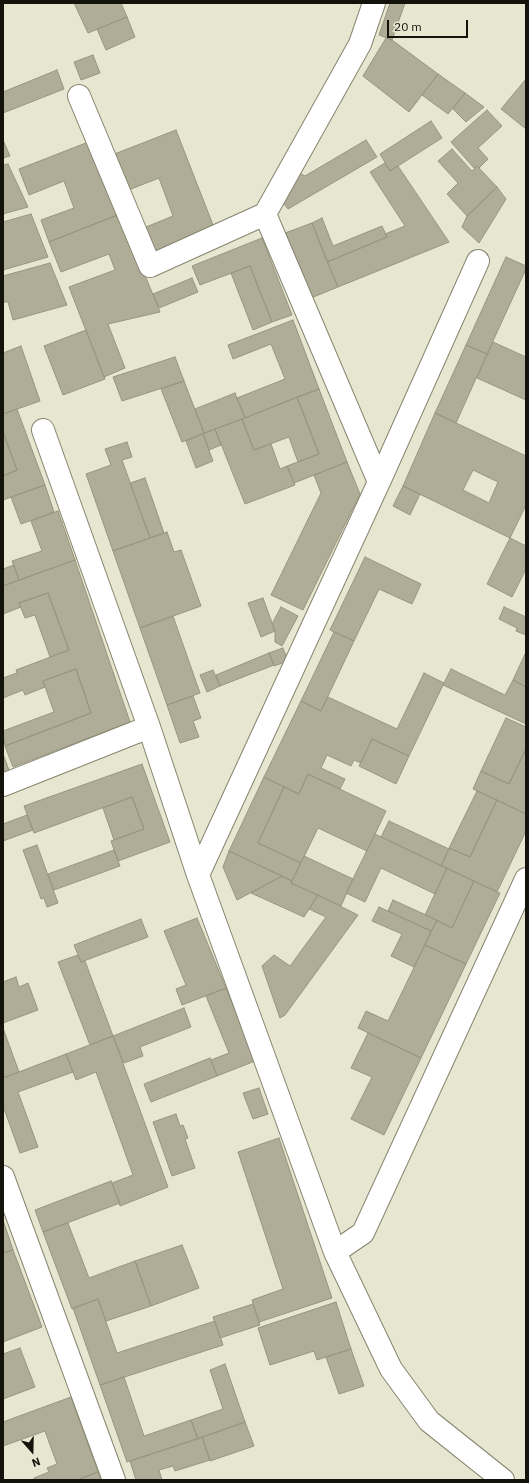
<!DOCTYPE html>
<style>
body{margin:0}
#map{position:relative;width:529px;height:1483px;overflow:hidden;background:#e7e6d0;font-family:"IBM Plex Sans",sans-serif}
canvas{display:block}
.frame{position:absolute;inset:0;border:4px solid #13120b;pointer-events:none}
.north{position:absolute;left:12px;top:1431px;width:40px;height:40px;-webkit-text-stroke:3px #e7e6d0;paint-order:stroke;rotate:160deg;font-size:11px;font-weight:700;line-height:16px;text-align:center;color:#13120b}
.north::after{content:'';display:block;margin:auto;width:14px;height:18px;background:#13120b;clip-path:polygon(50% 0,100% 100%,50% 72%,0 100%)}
.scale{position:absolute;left:387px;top:20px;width:81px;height:18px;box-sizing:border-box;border:2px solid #13120b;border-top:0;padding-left:5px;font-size:12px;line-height:14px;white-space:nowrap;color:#13120b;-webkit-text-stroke:3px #e7e6d0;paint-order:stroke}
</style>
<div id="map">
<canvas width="529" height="1483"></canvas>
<div class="frame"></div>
<div class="north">N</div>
<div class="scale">20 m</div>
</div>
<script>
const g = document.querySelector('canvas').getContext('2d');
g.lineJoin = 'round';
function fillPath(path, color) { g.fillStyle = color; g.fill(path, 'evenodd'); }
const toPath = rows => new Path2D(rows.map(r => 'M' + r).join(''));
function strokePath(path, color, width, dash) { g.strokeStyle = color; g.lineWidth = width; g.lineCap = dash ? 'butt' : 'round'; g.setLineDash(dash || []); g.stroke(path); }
const building = toPath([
 [74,3,121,3,127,17,88,33,74,3],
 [390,3,405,3,392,40,379,35,390,3],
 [127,17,135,37,106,50,97,29,127,17],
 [386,38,392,40,438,74,409,112,363,76,386,38],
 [93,55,100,73,81,80,74,62,93,55],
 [57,70,64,89,3,113,3,92,57,70],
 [438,74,465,93,448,114,422,95,438,74],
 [526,79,526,129,501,109,526,79],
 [465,93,484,107,466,122,453,109,465,93],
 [487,110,502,126,478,148,488,159,479,168,477,166,474,168,451,142,487,110],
 [431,121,442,138,390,171,380,154,431,121],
 [176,130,215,230,156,252,146,227,173,216,159,178,126,191,112,155,176,130],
 [3,140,10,156,3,158,3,140],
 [366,140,377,157,288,209,280,199,297,172,305,176,366,140],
 [91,141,120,214,49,242,41,220,74,208,64,181,29,195,19,169,91,141],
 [452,149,472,171,477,166,497,187,467,216,447,194,458,183,438,161,452,149],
 [385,163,390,171,398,166,449,242,338,287,327,262,387,237,385,234,405,226,370,172,385,163],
 [8,164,28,207,3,214,3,165,8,164],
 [497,187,506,199,479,243,462,227,467,216,497,187],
 [31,214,48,257,3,270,3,222,31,214],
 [120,214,160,312,108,324,125,368,104,377,69,287,115,270,109,254,61,272,49,242,120,214],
 [322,218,333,246,382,226,387,237,327,262,312,223,322,218],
 [312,223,338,287,311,298,285,233,312,223],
 [262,238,292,315,272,322,250,266,200,285,192,266,262,238],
 [506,257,526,266,526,269,487,354,466,345,506,257],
 [50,263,67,305,13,320,8,302,3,302,3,276,50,263],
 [250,266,272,322,253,330,231,273,250,266],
 [192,278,198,292,159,308,153,294,192,278],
 [293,320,319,389,245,418,237,398,285,379,271,344,233,359,228,345,293,320],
 [86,330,105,379,63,395,44,346,86,330],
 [493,342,526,357,526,400,477,378,493,342],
 [466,345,487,354,456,423,435,413,466,345],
 [21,346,40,401,3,414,3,353,21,346],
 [175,357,184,381,122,401,113,377,175,357],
 [184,381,204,433,182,442,161,389,184,381],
 [319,389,347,462,294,483,287,466,319,454,297,397,319,389],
 [235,393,245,418,204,433,195,409,235,393],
 [297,397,319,454,298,462,289,437,254,450,242,419,297,397],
 [17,409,45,485,3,500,3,476,17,470,3,432,3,414,17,409],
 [435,413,526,456,526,505,510,538,403,486,435,413],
 [473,470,498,482,489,503,463,490,473,470],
 [242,419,254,450,271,444,280,469,287,466,295,485,245,504,215,429,242,419],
 [215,429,221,445,209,450,203,434,215,429],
 [3,432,17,470,3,476,3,432],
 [203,434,213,461,196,468,186,441,203,434],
 [127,442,132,457,122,460,150,538,113,551,86,474,111,465,105,449,127,442],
 [347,462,360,494,303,610,271,595,321,493,314,475,347,462],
 [145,478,164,533,150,538,130,483,145,478],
 [45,485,54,512,21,524,11,497,45,485],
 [403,486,420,494,410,515,393,506,403,486],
 [58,511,75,560,19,580,12,561,42,551,31,521,58,511],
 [167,532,174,552,181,550,201,606,140,628,113,551,167,532],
 [510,538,526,546,526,569,512,597,487,584,510,538],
 [365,557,421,584,412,604,379,589,354,641,330,630,365,557],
 [75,560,130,722,13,767,5,746,91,713,76,669,43,681,45,687,25,695,23,690,3,698,3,678,17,673,16,670,69,650,48,593,19,603,21,607,3,614,3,586,75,560],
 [14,565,19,580,3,586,3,569,14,565],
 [48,593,69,650,50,657,35,615,25,618,19,603,48,593],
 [263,598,275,631,261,637,248,603,263,598],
 [281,607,298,616,282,646,275,642,275,631,272,624,281,607],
 [504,607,526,617,526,635,516,631,517,628,499,619,504,607],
 [173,616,200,693,167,705,140,628,173,616],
 [334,632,354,641,321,711,301,701,334,632],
 [283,648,288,661,274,666,269,653,283,648],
 [526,652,526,687,513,680,526,652],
 [269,653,274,665,220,686,216,675,269,653],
 [76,669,91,713,5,746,3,731,54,712,43,681,76,669],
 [451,669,505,695,513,680,526,687,526,724,443,685,451,669],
 [213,670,220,686,207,692,200,675,213,670],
 [424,673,444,683,409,756,372,739,361,763,354,760,351,766,327,755,321,768,345,779,340,789,308,774,299,794,264,777,301,701,321,711,328,697,397,729,424,673],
 [193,696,201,718,193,721,199,737,180,743,167,705,193,696],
 [506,718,526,727,526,749,509,784,481,771,506,718],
 [372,739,409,756,396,784,359,766,372,739],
 [526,749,526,814,473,789,481,771,509,784,526,749],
 [3,754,10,773,3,776,3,754],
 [142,764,170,842,118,861,111,841,144,829,132,797,34,833,24,806,142,764],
 [308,774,386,811,367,851,318,828,301,863,258,843,284,787,299,794,308,774],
 [264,777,284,787,258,843,301,863,292,881,229,851,264,777],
 [477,791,497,800,470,857,449,848,477,791],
 [132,797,144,829,114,840,103,808,132,797],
 [497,800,526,814,526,831,497,892,441,866,449,848,470,857,497,800],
 [27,815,33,830,3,841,3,824,27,815],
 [389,821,449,849,441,866,381,837,389,821],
 [375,834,447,868,435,894,381,868,365,902,346,893,375,834],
 [37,845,58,903,47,907,44,898,41,899,23,850,37,845],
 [114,850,120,866,54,890,48,874,114,850],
 [229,851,282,876,237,900,223,867,229,851],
 [304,856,353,879,341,906,291,883,304,856],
 [447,868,474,881,452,928,425,915,447,868],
 [282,876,292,881,291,883,318,895,304,917,251,893,282,876],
 [474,881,500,893,466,964,425,945,437,920,452,928,474,881],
 [318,895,358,915,285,1015,280,1018,262,966,274,955,290,966,326,917,309,909,318,895],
 [393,900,437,920,431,931,388,911,393,900],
 [379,907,431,931,414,967,391,956,402,934,372,921,379,907],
 [197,918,226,988,182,1005,176,989,186,985,164,931,197,918],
 [141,919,148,937,81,962,74,945,141,919],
 [425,945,466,964,421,1058,358,1028,366,1011,388,1021,425,945],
 [78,955,81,962,85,961,113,1036,90,1045,58,962,78,955],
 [16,977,19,987,28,983,38,1010,3,1023,3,982,16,977],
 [226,988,255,1061,217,1076,211,1060,229,1053,206,996,226,988],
 [184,1008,191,1027,140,1047,143,1056,124,1063,113,1036,184,1008],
 [3,1028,19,1072,3,1078,3,1028],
 [368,1033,421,1058,384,1135,351,1119,372,1077,351,1068,368,1033],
 [113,1036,168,1187,120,1206,112,1183,133,1175,96,1072,76,1080,66,1054,113,1036],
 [66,1054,73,1072,18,1092,38,1147,20,1153,3,1106,3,1078,66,1054],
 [210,1058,217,1076,151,1102,144,1084,210,1058],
 [259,1088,268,1114,253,1119,243,1093,259,1088],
 [176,1114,180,1126,183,1125,188,1138,185,1139,195,1168,172,1176,153,1122,176,1114],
 [279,1138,332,1298,259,1322,252,1300,283,1289,238,1152,279,1138],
 [111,1181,120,1203,43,1232,35,1210,111,1181],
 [3,1220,13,1250,3,1253,3,1220],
 [68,1223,89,1278,135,1261,151,1306,106,1321,98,1299,72,1309,43,1232,68,1223],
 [182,1245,199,1288,151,1306,135,1261,182,1245],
 [13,1250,42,1327,3,1342,3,1253,13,1250],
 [98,1299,117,1353,215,1321,223,1345,100,1385,73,1308,98,1299],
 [336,1302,351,1349,317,1360,314,1351,270,1365,258,1328,336,1302],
 [253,1304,260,1325,220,1338,213,1317,253,1304],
 [20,1348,35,1387,3,1399,3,1354,20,1348],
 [351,1349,364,1386,339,1394,326,1357,351,1349],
 [225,1364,245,1422,198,1439,191,1420,223,1409,210,1370,225,1364],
 [124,1377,144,1436,191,1420,198,1439,127,1462,100,1385,124,1377],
 [71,1397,98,1472,77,1480,34,1480,34,1478,49,1472,47,1468,57,1464,45,1431,3,1446,3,1422,71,1397],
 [245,1422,254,1446,210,1461,202,1437,245,1422],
 [202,1437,210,1460,175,1471,173,1466,159,1470,162,1480,136,1480,130,1461,202,1437],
 [98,1472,101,1480,77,1480,98,1472]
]);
fillPath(building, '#afad98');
strokePath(building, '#969580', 1);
const minor = toPath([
 [79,96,150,266,265,214],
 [43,430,149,727,198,875,335,1252,391,1369,429,1421,503,1480],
 [379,482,478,261],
 [3,785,149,727],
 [198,875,379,482,265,214,360,44,374,3],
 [3,1177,114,1480],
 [335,1252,363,1233,526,879]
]);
strokePath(minor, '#868570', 24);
strokePath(minor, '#fff', 22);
</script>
